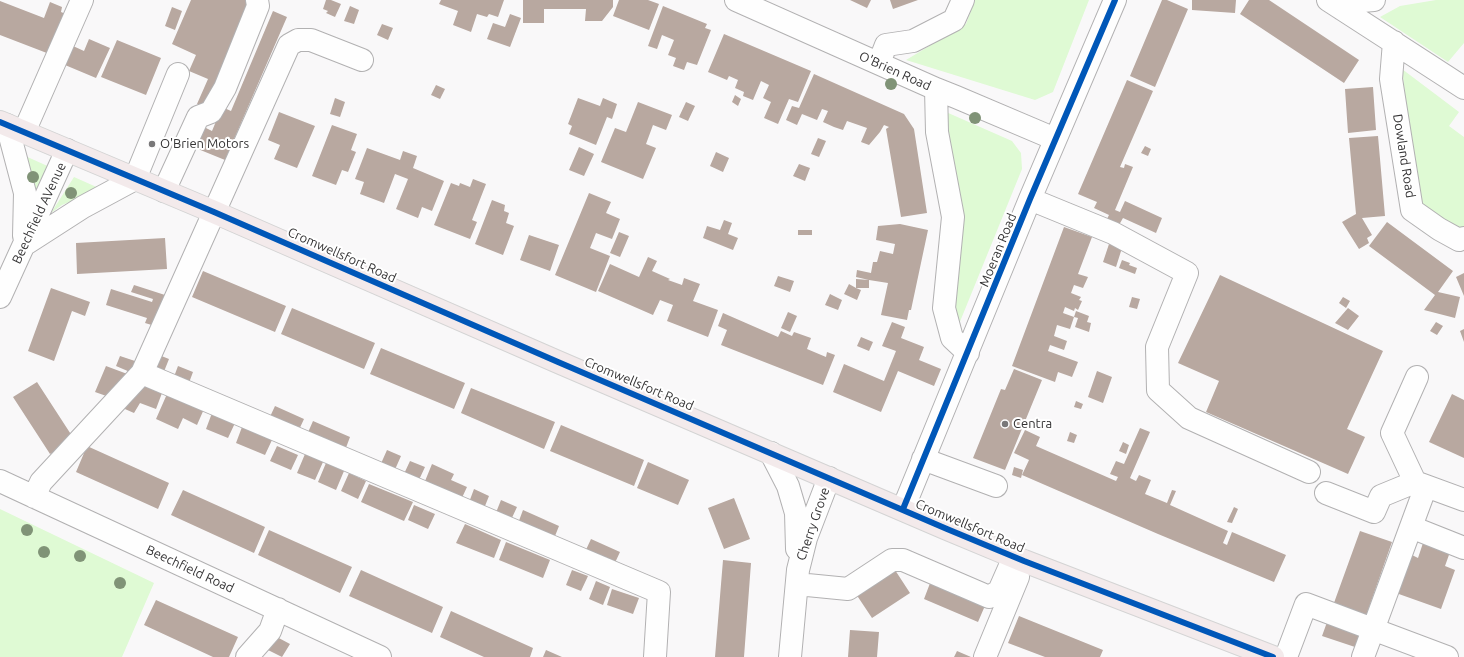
<!DOCTYPE html>
<style>
body{margin:0}
canvas{display:block;background:#f9f8f9}
</style>
<canvas width="1464" height="657"></canvas>
<script>
const g = document.querySelector('canvas').getContext('2d');
g.lineJoin = 'round';
function fillPath(path, color) { g.fillStyle = color; g.fill(path, 'evenodd'); }
const toPath = rows => new Path2D(rows.map(r => 'M' + r).join(''));
function strokePath(path, color, width, dash) { g.strokeStyle = color; g.lineWidth = width; g.lineCap = dash ? 'butt' : 'round'; g.setLineDash(dash || []); g.stroke(path); }
function write(font, color, halo, rows, align = 'center') {
  g.font = font + ' Ubuntu,sans-serif'; g.lineWidth = 4; g.setLineDash([]); g.textBaseline = 'middle'; g.strokeStyle = halo; g.fillStyle = color; for (const [text, x, y, turn = 0] of rows) {
    g.save(); g.translate(x, y); g.rotate((+turn || 0) * Math.PI / 180); g.textAlign = isNaN(turn) ? turn : align; if (halo) g.strokeText(text, 0, 0); g.fillText(text, 0, 0); g.restore();
  }
}
fillPath(toPath([
 [975,0,1089,0,1053,92,1035,100,906,60,966,24],
 [1436,0,1464,0,1464,43,1448,62,1380,17,1400,6],
 [1402,69,1459,112,1449,126,1464,137,1464,231,1430,221,1416,188],
 [946,112,1012,141,1021,153,1022,169,957,329,952,322,958,195],
 [23,155,52,168,30,197],
 [74,177,101,189,62,205,51,213],
 [0,509,154,583,122,657,0,657]
]), '#dffad4');
fillPath(toPath([
 [191,0,245,0,250,2,229,64,205,108,197,104,208,79,189,71,196,55,172,44],
 [326,0,331,0,341,4,335,17,326,13,328,11,323,9],
 [441,0,504,0,498,17,489,14,487,17,477,14,471,32,453,25,458,11,439,4],
 [523,0,613,0,613,7,602,21,585,21,586,9,544,9,544,23,523,23],
 [619,0,648,0,659,4,649,30,613,16],
 [850,0,871,0,867,8],
 [890,0,918,0,893,9],
 [1162,0,1167,0,1188,9,1155,87,1130,76],
 [1192,0,1236,0,1235,13,1192,10],
 [1249,0,1269,0,1359,60,1344,83,1240,14],
 [0,1,44,18,50,2,62,7,61,12,68,15,52,55,0,35],
 [350,6,359,10,354,24,344,21],
 [663,6,707,24,705,28,711,30,697,65,687,62,684,70,673,66,676,58,668,55,674,40,662,35,657,49,648,46],
 [172,7,182,11,175,30,165,26],
 [273,11,287,17,225,160,193,147,202,126,212,131,222,107,231,111],
 [510,14,521,18,510,47,487,39,493,23,505,27],
 [382,24,393,28,388,40,377,35],
 [724,34,811,71,798,102,789,99,778,124,764,118,771,102,763,98,769,85,761,81,753,100,743,96,744,92,735,88,738,80,729,76,727,80,708,72],
 [89,39,110,48,96,78,65,65,73,46,84,51],
 [117,40,161,58,146,95,101,77],
 [814,74,904,114,914,129,927,213,901,217,886,129,889,127,884,125,880,132,869,145,861,142,867,128,847,121,843,130,834,127,823,122,828,111,822,109,817,120,802,114,797,125,786,120,792,106,799,108],
 [1127,80,1153,91,1120,167,1124,168,1125,164,1133,167,1115,210,1120,212,1125,201,1162,218,1156,233,1123,218,1119,225,1107,219,1109,215,1094,208,1097,202,1078,194],
 [436,85,445,89,440,99,431,95],
 [1373,87,1376,130,1348,133,1345,89],
 [735,95,741,99,738,106,732,102],
 [335,98,345,102,340,117,330,114],
 [578,98,600,106,603,98,617,104,612,119,607,117,596,145,569,134,572,126,568,124],
 [638,102,672,115,666,130,653,125,646,144,656,148,643,179,601,162,615,128,626,132],
 [686,102,695,106,688,121,679,117],
 [279,112,315,126,297,168,274,159,280,145,268,140],
 [332,125,357,134,351,150,356,152,348,172,342,170,336,185,312,176],
 [1378,136,1385,216,1362,218,1372,235,1367,238,1369,243,1359,249,1342,222,1356,214,1349,138],
 [818,138,826,141,819,157,811,154],
 [1145,146,1151,149,1148,156,1141,153],
 [579,147,594,154,584,176,569,170],
 [367,148,400,160,403,151,417,156,413,168,444,181,432,211,422,207,418,218,396,209,408,179,395,174,384,203,360,194,364,182,355,179],
 [716,152,729,158,723,172,710,166],
 [799,164,810,168,805,181,793,176],
 [473,179,486,184,472,220,477,222,470,239,434,225,451,183,459,186,460,183,470,187],
 [589,193,611,202,606,213,620,219,612,239,596,233,590,248,610,256,596,292,555,275],
 [492,200,505,205,504,211,509,213,506,223,514,226,503,255,475,244],
 [724,220,732,223,728,234,738,238,733,250,703,238,707,226,720,230],
 [1387,222,1453,271,1438,292,1460,297,1455,318,1424,310,1435,295,1369,246],
 [900,224,928,230,911,310,909,310,907,320,881,315,888,283,869,280,869,288,856,288,861,290,857,300,844,294,849,284,856,288,856,279,869,280,856,277,857,270,871,273,873,262,877,262,880,251,893,254,895,244,876,240,878,226],
 [1064,227,1092,237,1078,274,1088,277,1083,288,1074,285,1071,293,1081,297,1079,300,1082,301,1078,310,1075,308,1074,311,1065,307,1063,313,1074,317,1070,329,1057,325,1054,336,1067,341,1064,350,1050,345,1048,351,1078,362,1072,377,1058,372,1055,382,1012,366],
 [798,230,812,230,812,235,798,235],
 [619,232,629,236,620,257,610,253],
 [529,235,559,245,550,271,520,260],
 [165,238,167,269,77,274,76,243],
 [1109,244,1122,248,1116,267,1103,262],
 [648,257,657,261,652,271,670,279,668,280,682,285,684,278,700,284,693,301,718,310,708,337,667,321,673,305,660,300,653,315,598,291,610,264,639,277],
 [1122,260,1130,263,1129,265,1137,268,1135,274,1119,268],
 [203,271,286,306,275,332,192,297],
 [1464,273,1464,296,1456,277],
 [1220,275,1383,351,1347,429,1365,437,1348,474,1206,412,1219,381,1178,363],
 [778,276,794,281,790,292,774,286],
 [134,285,165,295,155,326,145,323,147,318,106,305,111,289,152,302,153,299,131,292],
 [51,288,90,302,85,316,72,311,54,361,28,351],
 [830,294,842,300,838,310,825,305],
 [1132,297,1140,299,1137,309,1129,307],
 [1343,297,1350,301,1346,308,1339,303],
 [292,308,375,343,364,369,281,334],
 [1348,308,1359,316,1348,330,1335,323],
 [1076,311,1089,316,1087,322,1091,323,1089,332,1075,327,1078,318,1074,317],
 [788,312,797,316,790,332,781,328],
 [723,313,778,337,781,331,792,336,794,332,811,338,807,349,826,357,827,352,835,355,823,385,721,345,727,330,718,326],
 [892,322,905,327,901,338,924,347,919,360,941,369,934,386,898,371,881,412,833,392,844,364,884,381,896,351,882,346],
 [1436,322,1443,326,1437,335,1430,331],
 [1464,329,1464,342,1460,331],
 [861,337,873,342,869,351,857,346],
 [381,348,465,383,454,409,370,374],
 [154,353,169,359,163,374,148,368],
 [120,356,135,361,130,372,116,366],
 [106,366,130,375,112,398,95,392],
 [178,366,193,372,187,388,172,382],
 [1014,369,1042,380,1005,470,973,458,1001,389,1005,390],
 [1097,371,1112,377,1103,403,1088,397],
 [37,382,74,439,50,454,13,397],
 [138,383,162,393,156,409,140,403,134,413,118,406],
 [471,388,555,422,544,449,461,413],
 [167,394,204,409,197,425,183,418,178,429,156,419],
 [1452,394,1464,400,1464,458,1429,442],
 [1076,401,1083,404,1081,409,1074,407],
 [275,406,304,419,297,434,268,421],
 [212,413,235,423,228,438,206,429],
 [313,421,350,437,344,453,306,437],
 [561,425,644,460,634,486,550,451],
 [242,427,272,440,265,455,236,443],
 [1140,428,1150,432,1130,478,1136,481,1139,475,1151,480,1145,494,1167,503,1172,490,1176,491,1170,505,1228,531,1223,543,1227,545,1232,532,1286,555,1274,582,1158,534,1022,475,1029,460,1014,453,1025,430,1040,437,1036,446,1116,481,1118,477,1110,474,1116,461,1124,464],
 [1070,432,1077,435,1074,443,1067,441],
 [1123,442,1129,445,1126,454,1119,451],
 [87,446,169,483,158,509,76,472],
 [277,446,298,455,291,470,270,461],
 [387,450,401,456,393,474,379,468],
 [305,454,323,462,315,480,297,473],
 [410,461,425,467,418,482,403,476],
 [648,462,689,480,678,505,637,488],
 [326,463,344,471,336,490,318,482],
 [432,464,454,474,451,480,467,487,460,502,423,486],
 [1014,467,1023,470,1021,478,1012,475],
 [349,473,366,481,358,499,341,491],
 [369,484,413,502,404,521,361,502],
 [474,489,489,496,483,511,468,505],
 [183,490,265,527,254,553,171,515],
 [734,498,750,539,724,549,708,508],
 [501,500,517,507,510,522,495,515],
 [414,505,435,514,428,529,408,520],
 [1234,507,1238,509,1232,523,1227,522],
 [523,510,559,526,553,541,517,526],
 [465,524,501,540,494,558,456,543],
 [269,530,352,567,340,593,258,555],
 [1360,531,1392,542,1355,647,1322,636],
 [591,539,620,552,613,567,584,554],
 [506,542,550,560,543,578,499,560],
 [1423,543,1450,552,1445,566,1455,570,1441,609,1396,593,1410,554,1418,558],
 [723,560,751,563,744,657,715,657],
 [361,570,443,607,432,633,349,596],
 [572,570,588,576,581,591,566,585],
 [895,570,910,593,872,618,856,594],
 [932,578,987,601,978,622,924,599],
 [596,581,610,587,603,605,589,599],
 [612,589,639,598,633,614,607,605],
 [156,600,238,637,229,657,213,657,144,625],
 [451,611,533,648,530,657,484,657,440,637],
 [1019,616,1103,650,1100,657,1045,657,1008,643],
 [850,630,879,632,877,657,848,657],
 [275,636,290,644,282,657,268,650],
 [546,650,562,657,543,657],
 [957,651,971,657,954,657]
]), '#b8a8a0');
const minor = toPath([
 [736,0,936,89,956,97,1055,139],
 [1328,0,1464,88],
 [1342,9,1362,1,1374,0],
 [1394,42,1391,79,1412,210,1439,229,1459,240,1464,238],
 [879,63,886,45,913,41,954,20,963,0],
 [936,89,937,132,953,217,944,308,952,338,968,353],
 [7,125,25,193,24,236],
 [24,132,82,0],
 [164,191,198,117,211,112,225,88,258,6,257,0],
 [1030,199,1113,233,1187,273,1157,347,1158,390,1189,418,1309,472],
 [24,245,83,207,135,179,178,74],
 [0,297,67,150],
 [142,373,659,592,655,657],
 [1417,377,1392,433,1415,482,1464,500],
 [771,453,788,486,796,513,797,549],
 [923,459,996,486],
 [0,481,380,657],
 [1326,493,1374,512,1381,496,1415,482],
 [34,497,41,482,142,373,289,45,298,40,311,40,362,60],
 [903,509,1030,199,1115,0],
 [1411,527,1464,548],
 [797,584,848,589,892,560,903,560,989,597,999,591,1014,557],
 [247,657,270,631,278,609],
 [790,657,798,570,806,538,829,478],
 [985,657,1018,577],
 [1286,657,1306,604,1447,657],
 [1363,657,1426,486]
]);
const major = toPath([
 [0,122,214,212,558,362,947,529,1024,561,1273,657]
]);
strokePath(minor, '#b2b1b2', 24);
strokePath(major, '#d4d4d4', 24);
strokePath(minor, '#fefefe', 22);
strokePath(major, '#f3eaeb', 22);
strokePath(toPath([
 [0,122,214,212,558,362,947,529,1024,561,1273,657],
 [903,509,1030,199,1115,0]
]), '#0057b8', 6);
g.fillStyle = '#809377';
for (const [x, y] of [
 [891,84],
 [975,118],
 [33,177],
 [71,193],
 [27,530],
 [44,552],
 [80,556],
 [120,583]
]) { g.beginPath(); g.arc(x, y, 6, 0, 2 * Math.PI); g.fill(); }
for (const [x, y, r, color] of [
 [152,144,4,"#797879"],
 [1005,424,4,"#797879"]
]) { const dot = new Path2D(); dot.arc(x, y, r, 0, 2 * Math.PI); g.fillStyle = color; g.fill(dot); strokePath(dot, '#fff', 1.5); }
write('13px', '#343334', '#fff', [
 ["O'Brien Road",895,71,24],
 ["Dowland Road",1404,156,81],
 ["Beechfield AVenue",39,213,-65],
 ["Moeran Road",998,250,-68],
 ["Cromwellsfort Road",342,255,24],
 ["Cromwellsfort Road",639,384,23],
 ["Cherry Grove",813,524,-71],
 ["Cromwellsfort Road",970,526,23],
 ["Beechfield Road",190,569,25]
]);
write('13px', '#343334', '#fff', [
 ["O'Brien Motors",160,144],
 ["Centra",1013,424]
], 'left');
</script>
